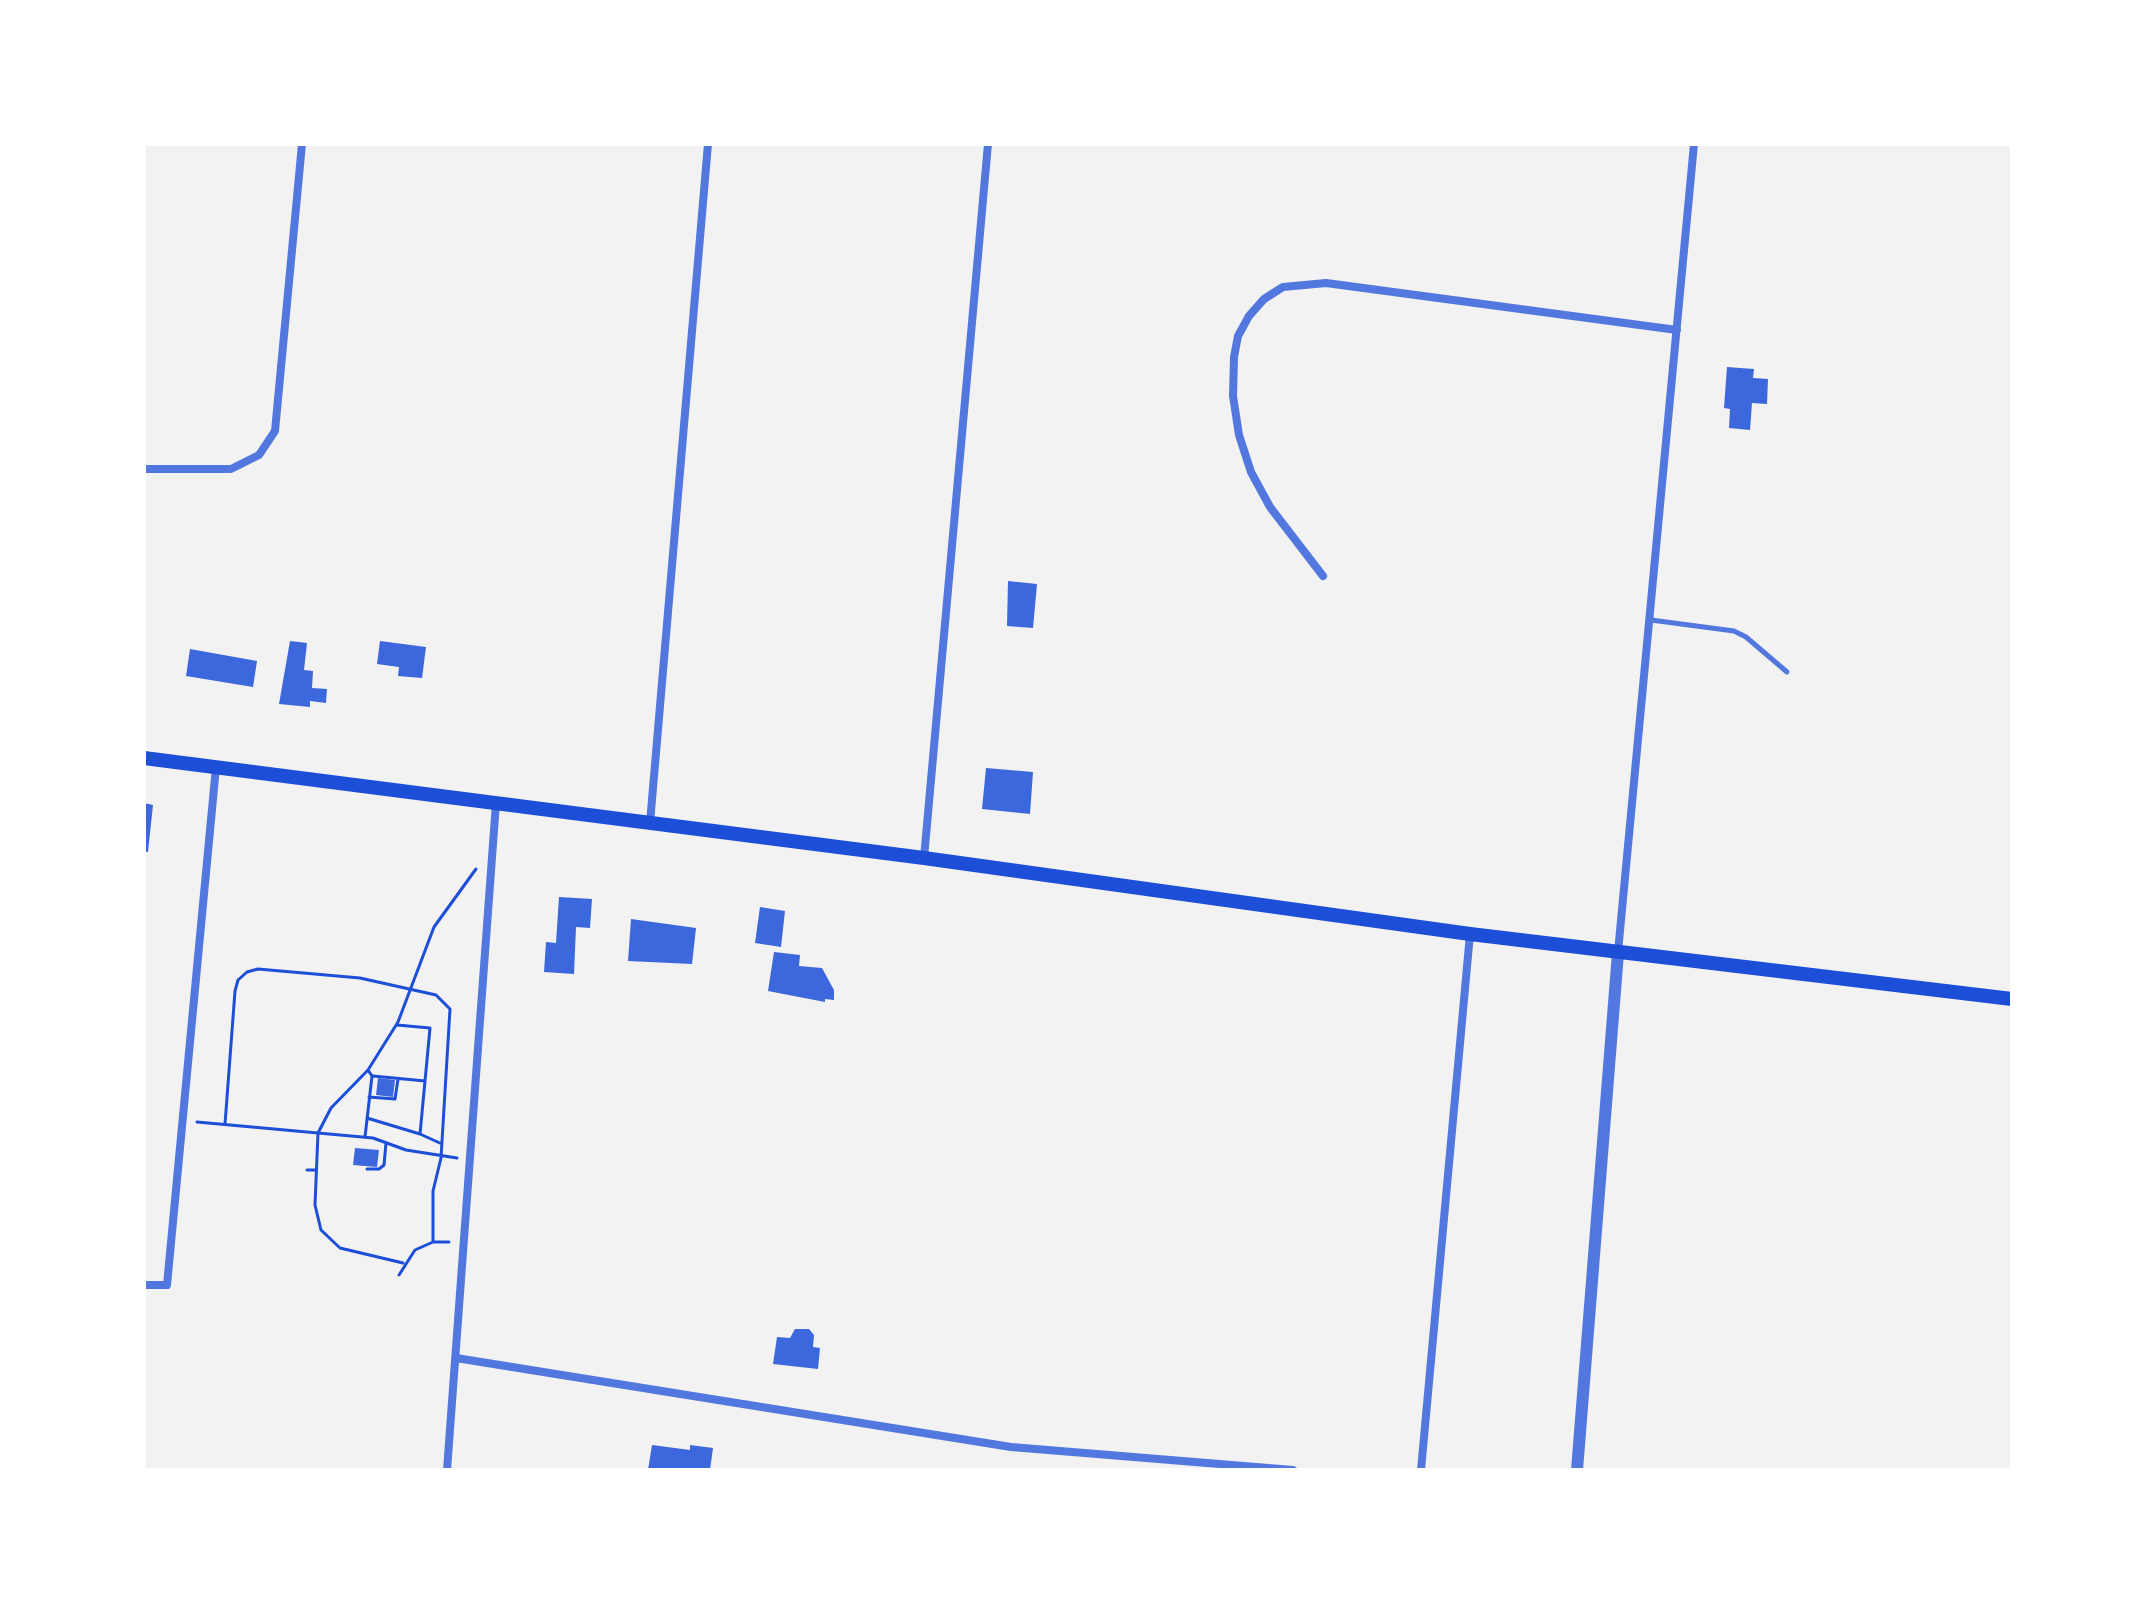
<!DOCTYPE html>
<style>
body{margin:0}
#map{position:relative;width:2156px;height:1614px;overflow:hidden;background:#f2f2f2;font-family:"Playfair Display",serif}
canvas{display:block}
.frame{position:absolute;inset:0;border:146px solid #fff;pointer-events:none}
</style>
<div id="map">
<canvas width="2156" height="1614"></canvas>
<div class="frame"></div>
</div>
<script>
const g = document.querySelector('canvas').getContext('2d');
g.lineJoin = 'round';
function fillPath(path, color) { g.fillStyle = color; g.fill(path, 'evenodd'); }
const toPath = rows => new Path2D(rows.map(r => 'M' + r).join(''));
function strokePath(path, color, width, dash) { g.strokeStyle = color; g.lineWidth = width; g.lineCap = dash ? 'butt' : 'round'; g.setLineDash(dash || []); g.stroke(path); }
fillPath(toPath([
 [1727,367,1754,369,1753,378,1768,379,1767,404,1752,403,1750,430,1729,428,1730,409,1724,408],
 [1008,581,1037,584,1033,628,1007,626],
 [290,641,307,643,304,670,313,671,312,688,327,689,326,703,310,701,310,707,279,704],
 [380,641,426,647,422,678,398,676,399,667,377,664],
 [190,649,257,661,253,687,186,676],
 [986,768,1033,772,1030,814,982,809],
 [144,803,153,805,148,852,144,852],
 [559,897,592,899,590,928,576,927,574,974,544,972,546,942,556,943],
 [760,907,785,911,781,947,755,943],
 [631,919,696,928,692,964,628,961],
 [774,952,800,955,799,966,822,968,834,990,834,1000,825,999,825,1002,768,991],
 [378,1078,395,1080,393,1097,376,1095],
 [355,1148,379,1150,377,1167,353,1165],
 [795,1329,809,1329,814,1335,813,1347,820,1348,818,1369,773,1364,777,1337,790,1338],
 [652,1445,690,1450,690,1445,713,1448,710,1470,648,1470]
]), '#3d67dc');
strokePath(toPath([
 [373,1076,425,1081],
 [369,1097,395,1099,398,1079],
 [367,1118,420,1134,430,1028,397,1025],
 [197,1122,373,1138,406,1150,457,1158],
 [225,1124,235,991,238,980,247,972,258,969,360,978,436,995,450,1009,441,1158,433,1191,433,1242],
 [420,1134,442,1144],
 [365,1137,372,1076,368,1070],
 [367,1169,379,1169,384,1165,386,1143],
 [307,1170,316,1170],
 [403,1263,340,1248,321,1230,315,1205,318,1133,331,1108,368,1070,398,1022,434,927,476,869],
 [399,1275,415,1250,433,1242,449,1242]
]), '#1d4ed8', 3);
strokePath(toPath([
 [1651,620,1734,631,1746,637,1787,672]
]), '#5277de', 5);
strokePath(toPath([
 [144,469,231,469,259,455,275,431,302,144],
 [1323,576,1270,507,1251,472,1239,435,1233,396,1234,357,1238,336,1249,316,1264,299,1283,287,1326,283,1677,330],
 [650,823,708,144],
 [924,858,988,144],
 [1618,952,1694,144],
 [144,1285,167,1285,216,767],
 [456,1358,1011,1447,1293,1470],
 [447,1470,496,803],
 [1421,1470,1470,934]
]), '#5277de', 8);
strokePath(toPath([
 [1577,1470,1618,953]
]), '#5277de', 12);
strokePath(toPath([
 [144,758,924,858,1470,934,2012,999]
]), '#1d4ed8', 14);
</script>
